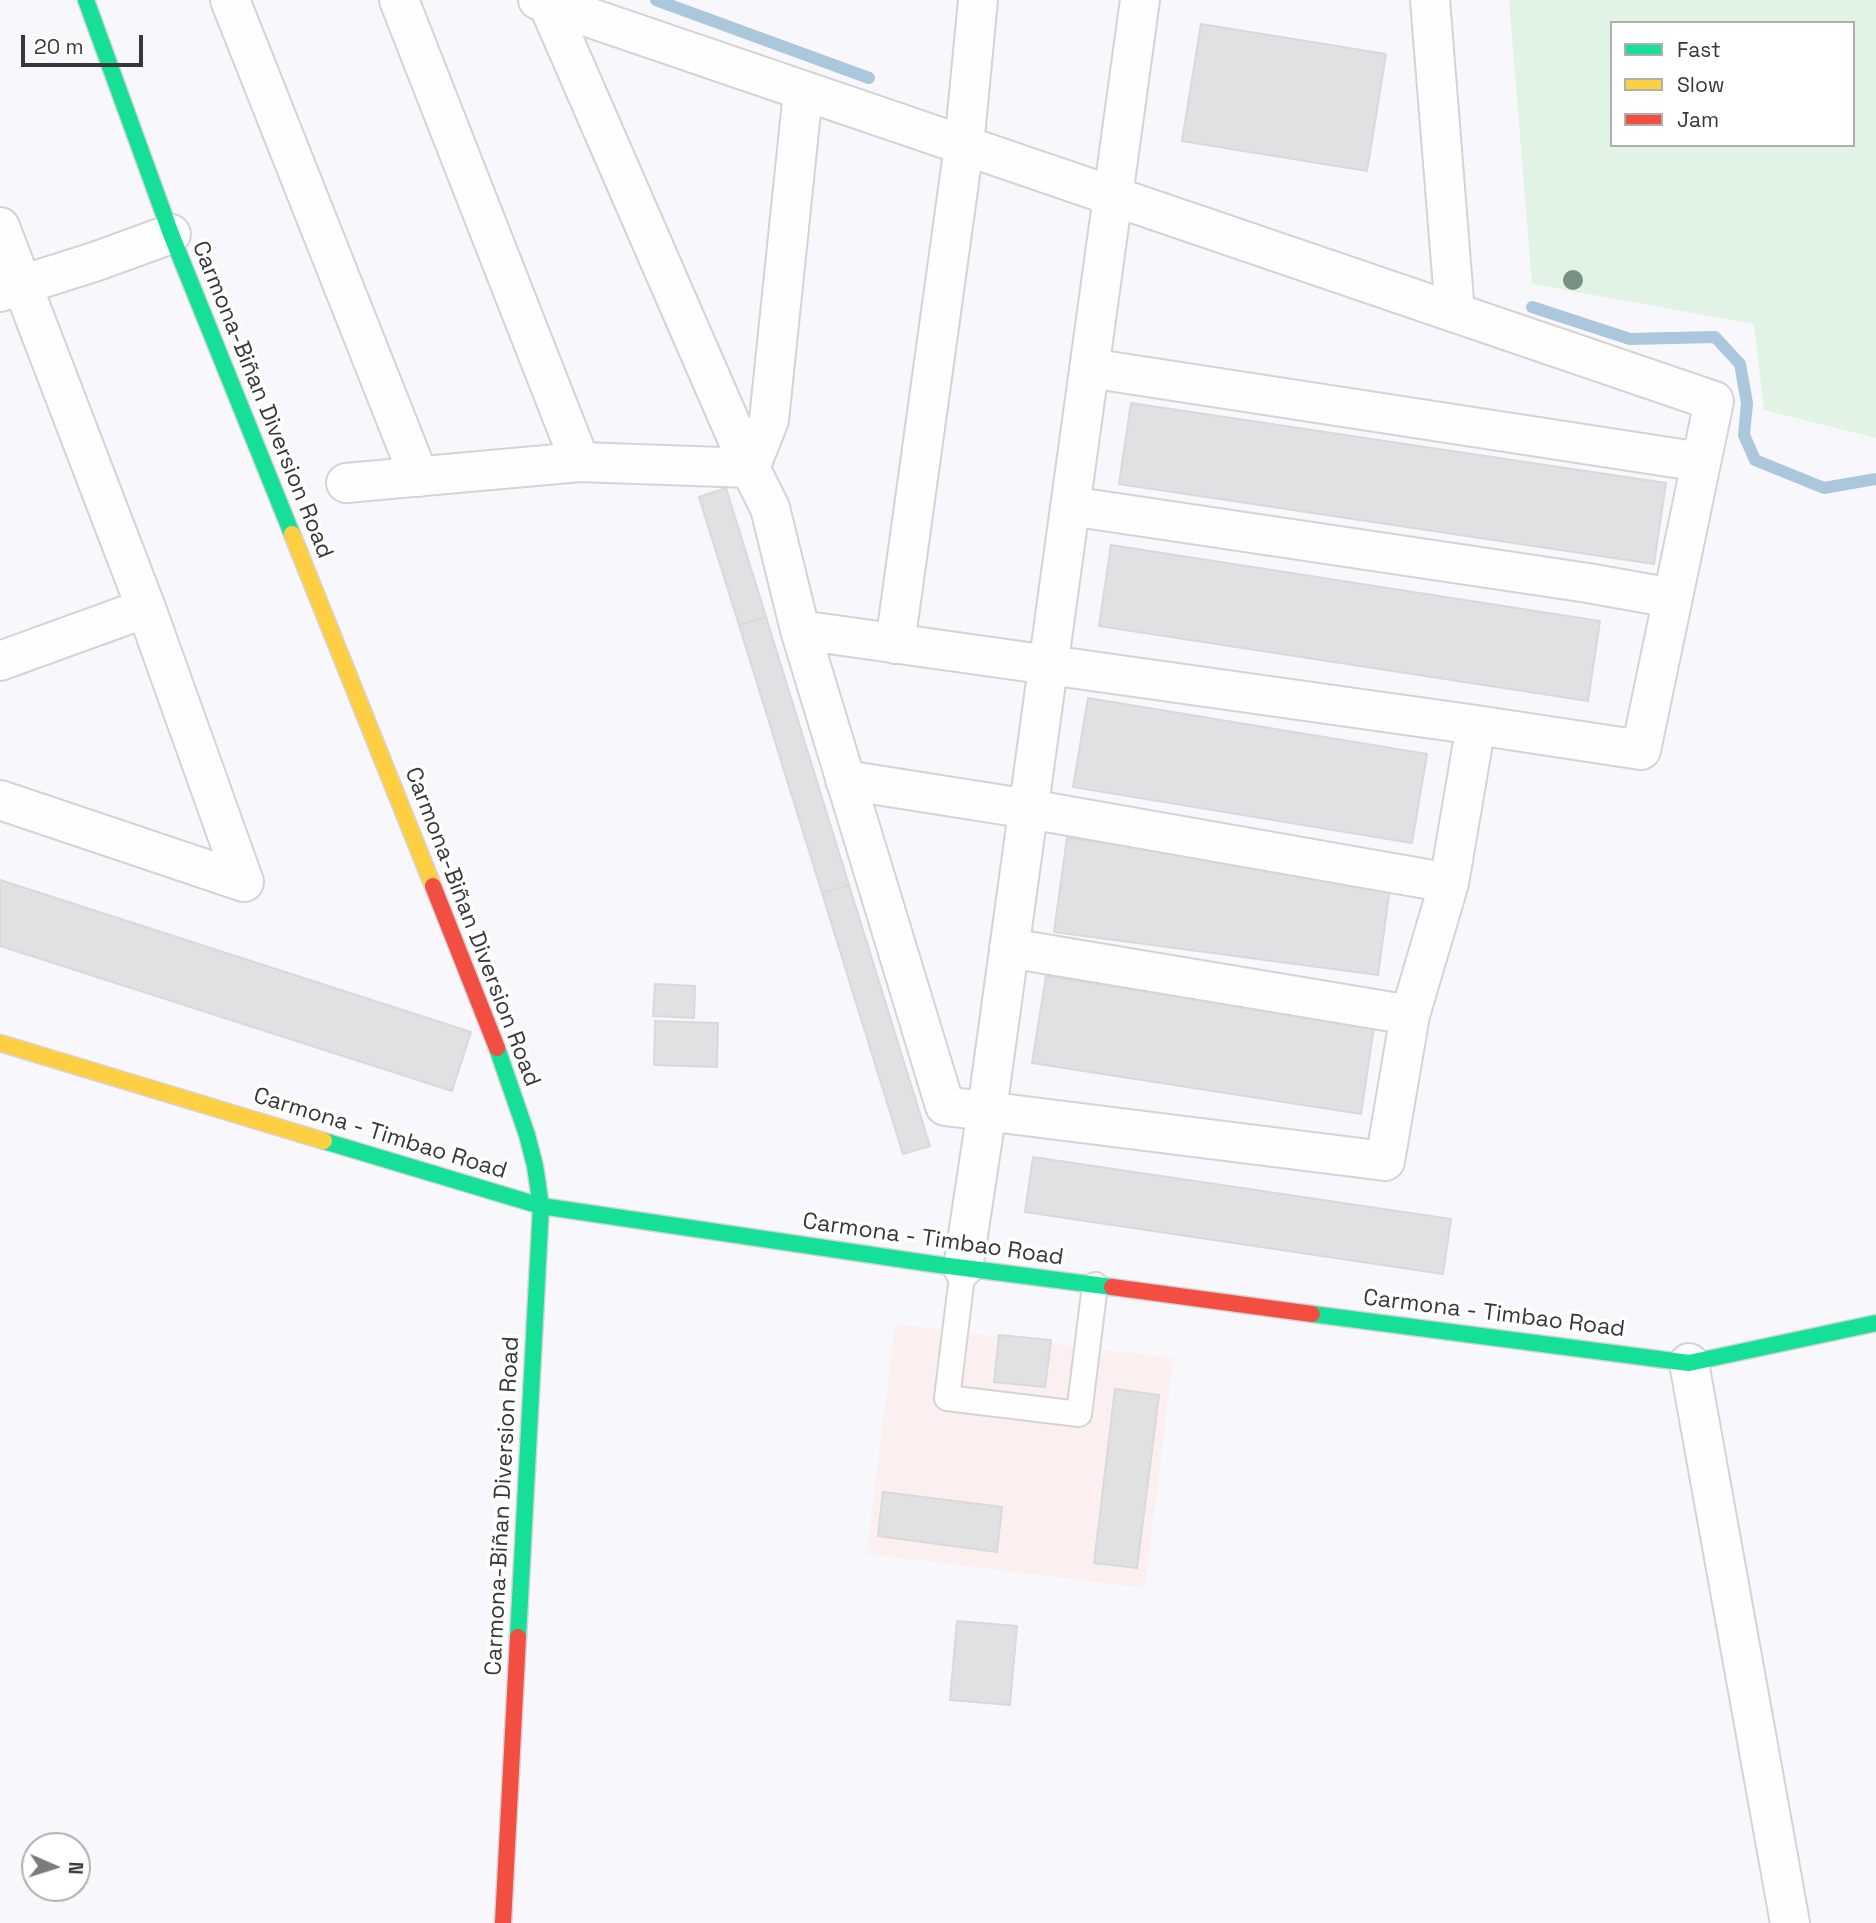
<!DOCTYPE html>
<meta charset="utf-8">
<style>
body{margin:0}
#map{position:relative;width:1876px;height:1923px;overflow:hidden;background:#f8f8fc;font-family:"Space Grotesk",sans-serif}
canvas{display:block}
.legend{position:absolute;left:1610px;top:21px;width:245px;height:126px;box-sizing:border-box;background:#fff;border:2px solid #afafb0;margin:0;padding:9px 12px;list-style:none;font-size:21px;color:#38383a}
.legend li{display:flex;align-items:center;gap:14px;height:35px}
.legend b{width:35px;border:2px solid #afafb0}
.north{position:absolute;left:21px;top:1832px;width:70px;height:70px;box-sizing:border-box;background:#fff;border:2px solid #afafb0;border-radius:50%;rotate:93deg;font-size:19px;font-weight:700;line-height:28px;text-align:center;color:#38383a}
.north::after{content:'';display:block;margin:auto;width:24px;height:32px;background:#7b7b7e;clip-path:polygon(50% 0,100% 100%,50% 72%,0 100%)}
.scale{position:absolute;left:21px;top:35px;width:122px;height:32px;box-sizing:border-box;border:4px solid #38383a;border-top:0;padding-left:9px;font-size:21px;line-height:24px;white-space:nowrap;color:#38383a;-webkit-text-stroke:5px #fff;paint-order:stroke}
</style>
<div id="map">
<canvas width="1876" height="1923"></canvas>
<ul class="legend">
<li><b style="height:9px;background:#16e098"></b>Fast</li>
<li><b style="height:9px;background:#ffcf43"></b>Slow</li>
<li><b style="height:9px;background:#f24e42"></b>Jam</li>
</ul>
<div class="north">N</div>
<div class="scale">20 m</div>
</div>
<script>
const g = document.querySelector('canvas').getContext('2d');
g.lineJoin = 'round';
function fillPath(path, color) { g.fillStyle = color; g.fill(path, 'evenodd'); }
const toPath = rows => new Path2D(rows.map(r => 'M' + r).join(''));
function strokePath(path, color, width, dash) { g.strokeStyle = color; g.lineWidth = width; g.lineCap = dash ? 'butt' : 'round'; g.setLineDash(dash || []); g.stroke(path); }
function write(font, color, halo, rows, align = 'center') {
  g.font = font + ' "Space Grotesk",sans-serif'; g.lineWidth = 7; g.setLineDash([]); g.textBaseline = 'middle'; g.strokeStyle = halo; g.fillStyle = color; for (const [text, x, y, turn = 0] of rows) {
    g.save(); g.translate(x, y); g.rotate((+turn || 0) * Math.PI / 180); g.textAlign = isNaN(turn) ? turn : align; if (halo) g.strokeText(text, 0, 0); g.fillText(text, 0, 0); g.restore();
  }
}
fillPath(toPath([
 [895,1324,1173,1358,1145,1588,867,1554]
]), '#fbf0ef');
fillPath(toPath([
 [1509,0,1876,0,1876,438,1764,410,1754,324,1532,284],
 [1612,23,1853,23,1853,145,1612,145]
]), '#e0f3e5');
strokePath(toPath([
 [656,0,869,78],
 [1532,307,1630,339,1715,337,1740,364,1747,403,1744,435,1755,460,1824,488,1876,479]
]), '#abc7db', 12);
const building = toPath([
 [1201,24,1386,54,1367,171,1182,141,1201,24],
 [1131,403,1666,483,1654,564,1119,484,1131,403],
 [726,488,766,617,739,625,699,497,726,488],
 [1111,545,1600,621,1588,701,1099,626,1111,545],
 [766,617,849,885,822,893,739,625,766,617],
 [1088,698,1427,754,1412,843,1073,787,1088,698],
 [1067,838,1391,880,1378,975,1054,932,1067,838],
 [0,880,471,1032,452,1091,0,946,0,880],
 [849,885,930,1146,903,1154,822,893,849,885],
 [1046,976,1374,1027,1361,1114,1032,1063,1046,976],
 [655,984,695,986,694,1018,653,1016,655,984],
 [655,1021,718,1023,717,1067,654,1065,655,1021],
 [1033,1157,1451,1219,1443,1274,1025,1212,1033,1157],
 [999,1335,1051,1340,1045,1387,994,1382,999,1335],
 [1115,1389,1159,1395,1137,1568,1094,1563,1115,1389],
 [883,1492,1002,1507,997,1552,878,1536,883,1492],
 [957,1621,1017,1626,1010,1705,950,1700,957,1621]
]);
fillPath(building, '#e1e1e3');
strokePath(building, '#d9d8da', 2);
const lane = toPath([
 [963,1268,947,1398,1079,1414,1095,1285]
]);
const street = toPath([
 [230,0,419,477],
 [399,0,580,462],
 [538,0,1714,401,1641,750,1476,725,800,630],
 [1430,0,1455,313],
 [548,4,750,468],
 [0,227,146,608,244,882],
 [0,292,97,261,171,234],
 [1089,368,1701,462],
 [750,468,769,420,803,92],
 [346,483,580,462,750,468,770,508,800,630,945,1106,1385,1161,1410,1015,1449,883,1476,725],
 [1070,506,1588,583,1672,598],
 [895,644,964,146,978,0],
 [0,661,146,608],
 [845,780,1029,809,1449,883],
 [0,800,244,882],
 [1009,948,1410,1015],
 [963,1268,987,1110,1140,0],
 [1689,1363,1790,1923]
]);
const fast = toPath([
 [86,0,171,234,292,534],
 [497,1048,527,1135,535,1166,541,1206,518,1637],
 [324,1141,541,1206,933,1264,1112,1287],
 [1312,1314,1689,1363,1876,1323]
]);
const slow = toPath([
 [292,534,433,886],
 [0,1043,324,1141]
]);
const jam = toPath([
 [433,886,497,1048],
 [1112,1287,1312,1314],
 [503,1923,518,1637]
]);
strokePath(lane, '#d4d4d7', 28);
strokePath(street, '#d4d4d7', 42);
strokePath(fast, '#d4d4d7', 19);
strokePath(slow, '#d4d4d7', 19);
strokePath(jam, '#d4d4d7', 19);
strokePath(lane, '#fefeff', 24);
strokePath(street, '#fefeff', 38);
strokePath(fast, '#16e098', 16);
strokePath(slow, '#ffcf43', 16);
strokePath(jam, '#f24e42', 16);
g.fillStyle = '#789082';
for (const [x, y] of [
 [1573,280]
]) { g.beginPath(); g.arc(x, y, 10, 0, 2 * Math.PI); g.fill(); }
write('23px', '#38383a', '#fff', [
 ["Carmona-Biñan Diversion Road",262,400,68],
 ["Carmona-Biñan Diversion Road",472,927,69],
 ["Carmona - Timbao Road",380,1134,17],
 ["Carmona - Timbao Road",933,1240,8],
 ["Carmona - Timbao Road",1494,1314,7],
 ["Carmona-Biñan Diversion Road",503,1506,-87]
]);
</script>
